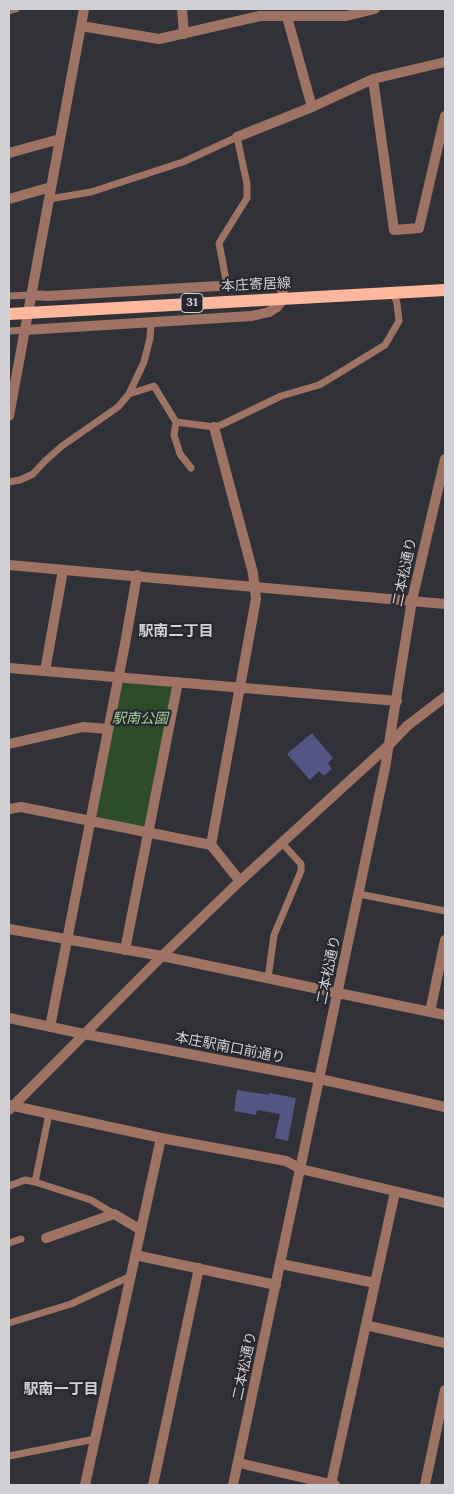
<!DOCTYPE html>
<meta charset="utf-8">
<style>
body{margin:0}
#map{position:relative;width:454px;height:1494px;overflow:hidden;background:#313237;font-family:Lora,serif}
canvas{display:block}
.frame{position:absolute;inset:0;border:10px solid #d1d1d5;pointer-events:none}
</style>
<div id="map">
<canvas width="454" height="1494"></canvas>
<div class="frame"></div>
</div>
<script>
const g = document.querySelector('canvas').getContext('2d');
g.lineJoin = 'round';
function fillPath(path, color) { g.fillStyle = color; g.fill(path, 'evenodd'); }
const toPath = rows => new Path2D(rows.map(r => 'M' + r).join(''));
function strokePath(path, color, width, dash) { g.strokeStyle = color; g.lineWidth = width; g.lineCap = dash ? 'butt' : 'round'; g.setLineDash(dash || []); g.stroke(path); }
function write(font, color, halo, rows, align = 'center') {
  g.font = font + ' Lora,"Noto Sans JP",serif'; g.lineWidth = 4.5; g.setLineDash([]); g.textBaseline = 'middle'; g.strokeStyle = halo; g.fillStyle = color; for (const [text, x, y, turn = 0] of rows) {
    g.save(); g.translate(x, y); g.rotate((+turn || 0) * Math.PI / 180); g.textAlign = isNaN(turn) ? turn : align; if (halo) g.strokeText(text, 0, 0); g.fillText(text, 0, 0); g.restore();
  }
}
fillPath(toPath([
 [124,682,170,684,172,691,147,824,143,827,99,818,97,814,119,688]
]), '#2d4d29');
fillPath(toPath([
 [312,733,333,758,328,763,332,769,324,776,319,771,310,780,287,754],
 [237,1090,269,1095,269,1093,296,1098,288,1141,275,1138,280,1114,257,1110,256,1115,234,1111]
]), '#535683');
strokePath(toPath([
 [9,11,16,9],
 [49,199,91,192,183,162,237,137,247,184,247,198,219,243,227,285],
 [9,296,31,295],
 [9,331,25,330],
 [129,394,154,386,176,422,174,435,180,454,191,468],
 [176,422,214,427,221,425,281,396,319,385,331,378,385,345,399,321,397,304,394,293],
 [9,482,20,480,33,474,45,461,62,446,118,407,129,394,144,362,150,338,151,323],
 [359,894,445,911],
 [268,978,274,935,301,871,301,864,282,843],
 [49,1114,35,1182,91,1200,114,1214],
 [9,1186,25,1180,35,1182],
 [9,1243,21,1239],
 [9,1323,71,1304,131,1276],
 [9,1456,95,1439]
]), '#9e7363', 7);
strokePath(toPath([
 [182,9,184,34],
 [287,17,312,107],
 [81,26,159,39,260,16,346,16,375,9],
 [373,79,394,230,419,228,445,116],
 [237,137,312,107,373,79,445,62],
 [9,153,60,139],
 [9,199,51,187],
 [25,330,252,316,269,312,277,307,284,298,281,286,269,283,48,296,31,295],
 [9,668,397,701],
 [45,671,63,570],
 [9,744,83,727,108,729],
 [9,809,21,807,211,845,240,881,162,956,9,1110],
 [211,845,256,599,253,573,214,427],
 [9,929,162,956,338,993],
 [125,950,178,682],
 [430,1012,445,940],
 [50,1027,125,644,137,575],
 [9,1105,161,1138,286,1161,301,1169],
 [46,1238,114,1214,141,1230],
 [135,1255,276,1285],
 [281,1264,375,1283],
 [366,1325,445,1343],
 [239,1463,335,1485],
 [331,1484,395,1192],
 [85,1485,161,1138],
 [153,1485,199,1268],
 [425,1485,445,1390]
]), '#9e7363', 10);
strokePath(toPath([
 [9,416,84,9],
 [9,565,445,604],
 [240,881,390,744,407,726,445,697],
 [338,993,445,1015],
 [9,1018,84,1034,320,1079,445,1107],
 [301,1169,445,1203],
 [233,1485,385,768,412,600,445,459]
]), '#9e7363', 10);
strokePath(toPath([
 [99,309,445,290]
]), '#feb79d', 12);
strokePath(toPath([
 [9,314,99,309]
]), '#feb79d', 12);
for (const [x, y, w] of [
 [192,303,22]
]) { const box = new Path2D(); box.roundRect(x - w / 2, y - 9.5, w, 19, 4); g.fillStyle = '#27282d'; g.fill(box); strokePath(box, '#d1d1d5', 1); }
write('bold 12px', '#d1d1d5', null, [
 ["31",192,303]
]);
write('14px', '#d1d1d5', '#27282d', [
 ["本庄寄居線",256,285,-3],
 ["二本松通り",405,572,-78],
 ["二本松通り",329,970,-78],
 ["本庄駅南口前通り",230,1048,11],
 ["二本松通り",245,1366,-78]
]);
write('italic 14px', '#9dd495', '#27282d', [
 ["駅南公園",140,719]
]);
write('bold 15px', '#d1d1d5', '#27282d', [
 ["駅南二丁目",176,632],
 ["駅南一丁目",61,1390]
]);
</script>
